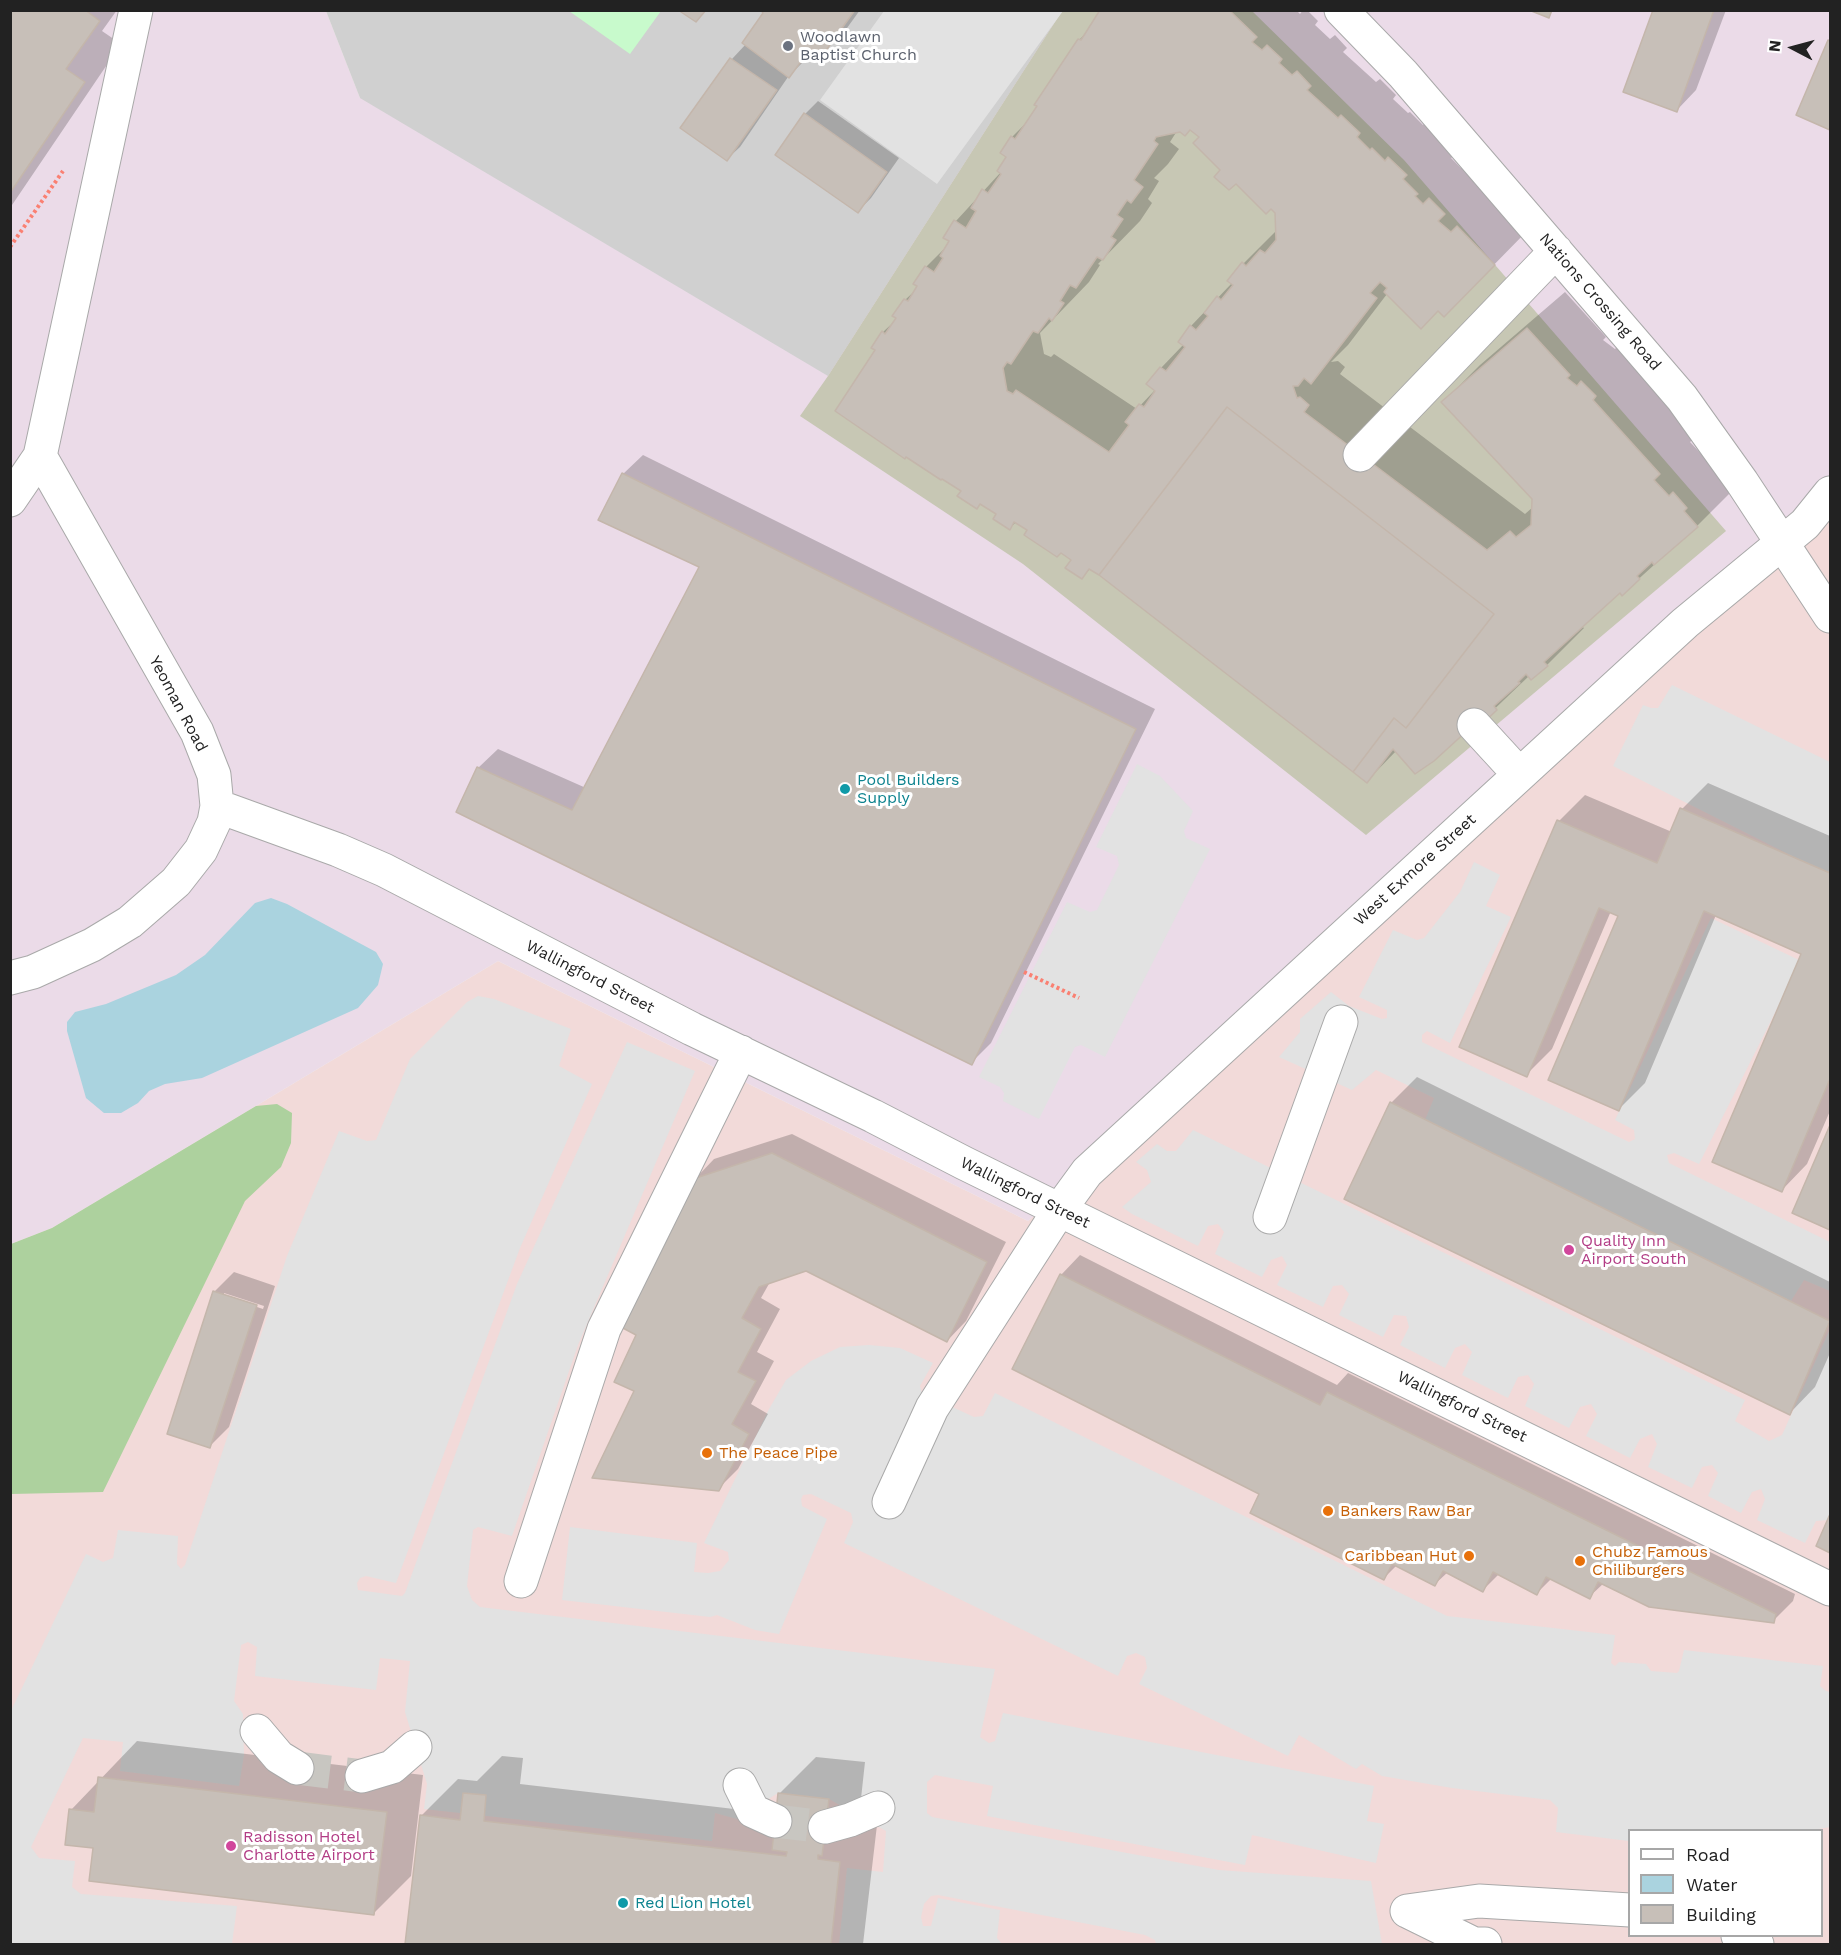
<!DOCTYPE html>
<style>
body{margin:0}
#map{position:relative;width:1841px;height:1955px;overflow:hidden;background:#f2efe9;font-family:"Work Sans",sans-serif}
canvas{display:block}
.frame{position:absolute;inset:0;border:12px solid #222;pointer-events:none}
.legend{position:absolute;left:1628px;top:1829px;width:195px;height:108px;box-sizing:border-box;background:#fff;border:2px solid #a7a7a7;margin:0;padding:8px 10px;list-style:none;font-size:18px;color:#222}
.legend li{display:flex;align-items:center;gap:12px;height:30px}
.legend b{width:30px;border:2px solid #a7a7a7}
.north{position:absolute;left:1763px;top:18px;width:60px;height:60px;-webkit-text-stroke:4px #fff;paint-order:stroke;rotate:276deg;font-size:16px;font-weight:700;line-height:24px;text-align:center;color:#222}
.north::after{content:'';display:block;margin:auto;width:21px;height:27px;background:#222;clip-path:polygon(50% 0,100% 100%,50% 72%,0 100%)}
</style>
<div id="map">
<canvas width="1841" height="1955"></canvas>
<div class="frame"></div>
<ul class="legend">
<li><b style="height:8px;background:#fff"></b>Road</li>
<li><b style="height:16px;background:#aad3df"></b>Water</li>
<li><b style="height:16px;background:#c7bfb8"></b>Building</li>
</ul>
<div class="north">N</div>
</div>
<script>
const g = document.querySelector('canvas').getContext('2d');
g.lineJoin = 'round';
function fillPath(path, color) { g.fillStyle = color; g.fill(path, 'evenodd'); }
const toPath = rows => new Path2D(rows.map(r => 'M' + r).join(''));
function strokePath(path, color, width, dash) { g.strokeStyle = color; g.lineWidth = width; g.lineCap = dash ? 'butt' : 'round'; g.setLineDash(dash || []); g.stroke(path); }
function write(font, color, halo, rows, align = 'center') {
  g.font = font + ' "Work Sans",sans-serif'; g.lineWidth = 6; g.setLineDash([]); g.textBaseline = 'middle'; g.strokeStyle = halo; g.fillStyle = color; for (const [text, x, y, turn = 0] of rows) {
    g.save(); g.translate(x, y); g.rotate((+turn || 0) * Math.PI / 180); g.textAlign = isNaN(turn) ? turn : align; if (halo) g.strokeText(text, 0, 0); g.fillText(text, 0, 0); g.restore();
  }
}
fillPath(toPath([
 [1830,507,1830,1944,11,1944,11,1244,52,1228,498,961,1028,1221],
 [1630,1830,1822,1830,1822,1936,1630,1936]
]), '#f2dad9');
fillPath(toPath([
 [11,11,326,11,360,98,1062,11,1830,11,1830,507,1028,1221,498,961,52,1228,11,1244]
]), '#ebdbe8');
fillPath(toPath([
 [326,11,1062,11,828,376,360,98]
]), '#d0d0d0');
fillPath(toPath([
 [1062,11,1252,11,1404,160,1726,531,1366,835,1023,564,800,416,828,376]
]), '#c7c7b4');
fillPath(toPath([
 [277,1104,292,1113,291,1143,281,1167,245,1201,103,1492,11,1494,11,1244,52,1228,256,1106]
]), '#add19e');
fillPath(toPath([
 [569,11,661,11,630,54]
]), '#c8facc');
fillPath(toPath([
 [884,11,1063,11,937,184,820,100],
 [1672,685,1830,762,1830,875,1613,766,1643,705,1651,708,1658,708],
 [1137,764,1160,776,1193,811,1184,831,1186,838,1210,849,1105,1057,1081,1045,1075,1047,1039,1119,1003,1101,1004,1093,1000,1087,979,1077,1067,902,1090,912,1097,910,1119,865,1117,856,1096,847],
 [1474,862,1500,875,1486,906,1511,917,1450,1043,1427,1031,1422,1035,1422,1042,1629,1142,1635,1139,1634,1130,1615,1120,1711,918,1801,961,1699,1164,1674,1153,1667,1155,1669,1163,1830,1242,1830,1291,1804,1280,1791,1301,1425,1120,1434,1098,1376,1070,1352,1090,1279,1057,1300,1032,1300,1019,1331,992,1349,1006,1382,1019,1387,1018,1387,1010,1359,997,1393,930,1417,940,1424,938,1460,892],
 [478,996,494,999,571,1029,559,1066,592,1084,520,1248,396,1583,366,1576,360,1578,357,1583,358,1590,402,1596,405,1593,517,1284,627,1042,695,1071,578,1345,512,1536,478,1527,473,1530,467,1586,472,1600,480,1607,995,1669,980,1737,989,1743,995,1741,1003,1713,1374,1786,1367,1821,1384,1824,1376,1863,1252,1835,1245,1865,987,1816,993,1786,935,1775,927,1782,927,1813,932,1817,1219,1870,1371,1881,1382,1944,1156,1944,1155,1940,1145,1935,938,1895,931,1896,924,1904,921,1917,923,1926,931,1926,938,1898,1000,1910,997,1938,1002,1944,839,1944,847,1868,883,1872,886,1831,829,1799,778,1793,737,1819,715,1813,712,1841,424,1809,427,1784,405,1712,410,1661,380,1658,376,1690,255,1676,257,1647,248,1642,241,1645,234,1701,243,1714,244,1755,239,1786,120,1771,123,1742,83,1738,31,1847,39,1858,75,1861,72,1887,81,1894,237,1906,232,1944,11,1944,10,1713,86,1554,103,1562,113,1558,118,1530,178,1536,177,1564,181,1569,185,1565,287,1256,339,1131,367,1141,376,1140,410,1059,467,1002],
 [1193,1130,1745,1400,1735,1421,1769,1441,1782,1435,1830,1329,1830,1514,1828,1520,1816,1521,1805,1543,1757,1520,1765,1499,1761,1489,1752,1492,1741,1513,1708,1496,1718,1473,1712,1465,1702,1467,1692,1488,1648,1467,1657,1444,1652,1434,1640,1439,1630,1458,1586,1436,1597,1414,1591,1404,1580,1407,1569,1428,1525,1406,1534,1384,1528,1375,1518,1377,1508,1398,1462,1375,1472,1352,1465,1344,1455,1348,1445,1368,1400,1345,1409,1327,1406,1316,1394,1315,1383,1337,1339,1315,1349,1294,1342,1285,1333,1286,1323,1307,1277,1285,1287,1265,1282,1256,1271,1260,1262,1277,1215,1254,1224,1232,1218,1224,1208,1226,1198,1246,1132,1214,1122,1207,1151,1182,1147,1170,1136,1162,1157,1144,1167,1151,1176,1151],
 [869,1345,900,1348,933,1363,920,1386,922,1393,974,1417,983,1416,995,1393,1447,1616,1615,1635,1611,1663,1615,1666,1619,1662,1646,1664,1651,1671,1677,1673,1679,1671,1684,1650,1823,1666,1820,1686,1826,1691,1830,1692,1830,1827,1812,1830,1630,1830,1629,1841,1556,1832,1558,1808,1550,1800,1452,1788,1382,1776,1362,1764,1356,1769,1299,1735,1288,1756,1139,1684,1147,1668,1145,1657,1136,1653,1127,1656,1118,1676,844,1543,853,1522,851,1513,811,1494,803,1495,801,1499,802,1506,827,1519,779,1634,755,1630,717,1615,710,1617,562,1600,570,1527,697,1543,694,1572,708,1573,720,1571,729,1560,728,1552,704,1543,769,1409,786,1380,811,1361,840,1347]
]), '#e2e2e2');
fillPath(toPath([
 [271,898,287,904,376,952,383,964,378,985,358,1008,202,1078,165,1084,149,1091,138,1103,121,1113,104,1113,86,1098,67,1031,67,1022,75,1012,106,1004,176,975,205,955,255,903]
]), '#aad3df');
fillPath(toPath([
 [10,10,117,10,102,31,121,44,10,208],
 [763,10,860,10,847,28,821,54,815,50,788,77,740,147,727,159,682,128,732,59,746,44,766,12],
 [1102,10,1296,10,1300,14,1303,10,1307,10,1318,21,1315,25,1330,39,1335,35,1347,48,1343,52,1376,82,1380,79,1396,95,1393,99,1408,113,1410,112,1423,125,1427,121,1443,137,1438,141,1454,156,1451,158,1461,168,1467,162,1481,176,1474,183,1531,227,1481,278,1438,309,1387,294,1348,345,1331,362,1338,361,1345,367,1340,374,1525,514,1533,507,1534,498,1443,402,1480,365,1565,292,1606,337,1603,340,1615,349,1619,345,1696,436,1690,442,1734,489,1697,526,1622,594,1620,591,1581,626,1584,628,1547,665,1531,678,1529,676,1483,720,1397,750,1367,781,1091,568,1082,577,1073,559,1016,522,1010,528,998,514,962,490,877,350,883,332,898,318,905,300,920,286,926,267,949,244,956,221,1001,172,1012,137,1031,118,1079,40,1089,30],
 [1190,128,1201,137,1222,170,1277,213,1277,230,1244,263,1229,281,1232,283,1191,326,1180,341,1184,344,1161,368,1148,384,1155,390,1137,409,1054,354,1051,357,1044,354,1040,333,1089,282,1100,265,1098,264,1140,221,1152,203,1148,199,1159,181,1154,178,1168,164,1179,149,1170,142,1177,131],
 [1655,10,1726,10,1696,90,1677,110],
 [1830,39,1830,128,1798,114],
 [818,101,899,158,871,198,858,211,805,114],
 [643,455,1155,709,991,1043,971,1063,478,768,498,749,586,788,702,566,623,474],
 [1708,783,1830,836,1830,1111,1807,1164,1782,1190,1803,953,1716,915,1645,1083,1619,1109,1620,915,1611,911,1552,1049,1526,1075,1461,1047,1559,821,1585,795,1672,832,1682,809],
 [1417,1077,1830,1282,1830,1353,1815,1387,1790,1413,1391,1103],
 [1830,1129,1830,1228,1794,1213],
 [792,1134,1006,1242,966,1321,947,1341,806,1270,770,1282,761,1298,780,1309,757,1352,774,1361,751,1404,768,1414,738,1469,718,1489,636,1391,638,1334,694,1180,714,1159],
 [1080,1255,1337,1385,1348,1373,1795,1594,1793,1601,1773,1621,1604,1583,1589,1597,1552,1578,1537,1593,1499,1574,1483,1590,1448,1572,1435,1584,1397,1565,1384,1578,1261,1494,1061,1275],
 [234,1272,275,1286,229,1427,210,1446,214,1292],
 [224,1293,264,1306,263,1309,224,1296],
 [137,1741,423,1775,411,1876,373,1914,95,1847,71,1810],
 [502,1756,523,1758,520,1784,777,1814,779,1794,816,1757,865,1762,859,1817,877,1825,863,1944,406,1944,421,1816,458,1779,477,1781]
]), '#0003');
const building = toPath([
 [10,10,85,10,100,21,66,69,85,82,10,193,10,10],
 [678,10,706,10,696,22,678,10],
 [761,10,855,10,822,56,810,49,789,78,742,43,763,13,761,10],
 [1100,10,1229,10,1257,37,1252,42,1262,50,1267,45,1282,59,1279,63,1292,75,1297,71,1311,86,1307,90,1338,118,1341,115,1360,133,1357,137,1370,150,1372,148,1385,161,1388,157,1407,175,1403,179,1418,194,1415,196,1423,204,1429,198,1445,214,1438,221,1451,232,1457,226,1495,265,1444,317,1438,311,1421,329,1384,292,1387,288,1380,282,1370,293,1377,298,1311,384,1304,378,1298,386,1293,386,1297,398,1300,397,1309,405,1304,412,1487,550,1510,531,1516,537,1531,525,1532,499,1441,402,1527,328,1570,375,1567,378,1577,386,1581,381,1596,396,1593,400,1660,474,1654,480,1669,496,1673,492,1687,508,1684,511,1698,527,1654,565,1652,562,1637,576,1640,579,1622,596,1620,593,1544,662,1548,666,1531,680,1526,674,1518,682,1520,683,1494,706,1497,710,1483,723,1480,719,1434,761,1415,774,1393,749,1367,783,1353,772,1394,718,1406,728,1494,614,1227,407,1099,575,1089,569,1082,579,1065,568,1071,560,1061,553,1057,557,1024,535,1027,530,1014,522,1010,530,993,519,996,514,980,504,977,509,957,496,961,491,942,479,941,480,906,457,905,459,835,411,875,350,871,348,882,331,885,334,896,318,892,316,904,299,908,301,917,286,913,284,925,266,934,272,943,258,940,256,949,241,943,238,954,220,966,228,976,211,971,208,982,189,988,193,1001,174,997,171,1006,157,1000,153,1011,136,1015,139,1037,106,1034,105,1078,39,1081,40,1100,10],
 [1190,130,1199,137,1193,143,1220,170,1214,177,1229,190,1236,184,1266,214,1271,209,1275,213,1276,240,1265,253,1260,250,1246,266,1242,262,1227,281,1233,285,1221,300,1217,296,1204,313,1208,316,1196,330,1190,325,1178,342,1185,347,1166,371,1160,367,1146,384,1155,391,1144,407,1139,404,1125,422,1129,425,1109,452,1016,390,1013,394,1007,391,1003,368,1007,362,1011,364,1033,331,1038,333,1049,318,1052,321,1064,303,1060,301,1070,285,1076,288,1097,257,1103,260,1116,240,1111,237,1123,219,1117,215,1127,200,1131,203,1143,187,1134,180,1158,144,1154,141,1156,137,1180,132,1185,136,1190,130],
 [1529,10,1552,10,1549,18,1529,10],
 [1653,10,1714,10,1677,112,1623,92,1653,10],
 [1828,40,1830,41,1830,130,1796,115,1828,40],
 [730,58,777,90,727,161,680,128,730,58],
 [804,113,887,172,858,213,775,155,804,113],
 [1227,407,1494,614,1406,728,1394,718,1353,772,1099,575,1227,407],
 [622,473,1136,729,972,1065,456,812,477,767,572,810,699,567,598,520,622,473],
 [1680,808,1830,873,1830,1079,1782,1192,1712,1162,1801,954,1704,911,1619,1111,1548,1080,1618,916,1599,908,1527,1077,1459,1047,1557,820,1657,863,1680,808],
 [1390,1102,1830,1321,1790,1415,1344,1199,1390,1102],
 [1830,1125,1830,1230,1792,1213,1830,1125],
 [772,1153,987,1262,947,1342,806,1271,759,1287,742,1318,761,1329,738,1372,756,1381,732,1424,749,1434,719,1491,592,1478,634,1391,614,1382,636,1335,621,1327,693,1179,772,1153],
 [1060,1274,1320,1405,1327,1392,1776,1614,1774,1623,1649,1607,1598,1582,1590,1599,1546,1577,1537,1595,1493,1572,1483,1592,1443,1571,1435,1586,1392,1564,1384,1580,1250,1513,1259,1494,1012,1369,1060,1274],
 [213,1291,257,1305,210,1448,167,1434,213,1291],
 [1830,1514,1830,1553,1816,1546,1830,1514],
 [98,1777,387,1812,374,1915,89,1881,93,1848,65,1845,69,1809,94,1812,98,1777],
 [463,1793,486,1795,484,1821,786,1856,787,1852,772,1850,778,1793,829,1799,822,1856,818,1855,818,1859,840,1862,831,1944,405,1944,420,1815,460,1820,463,1793]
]);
fillPath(building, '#c7bfb8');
strokePath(building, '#c4b6ab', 1.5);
strokePath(toPath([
 [297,1768,362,1776],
 [775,1821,825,1827]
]), '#c8c6c1', 33, [33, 16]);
const minor = toPath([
 [1341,10,1403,74,1682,398,1742,482,1830,616],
 [1360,455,1556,251],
 [10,500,40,456,136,10],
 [1474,725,1519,774],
 [217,806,338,850,384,870,692,1029,873,1116,964,1163,1830,1589],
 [10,978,33,972,92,945,130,922,176,882,201,850,214,822,217,806,214,775,197,732,40,456],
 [1270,1217,1341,1022],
 [889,1502,932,1408,1060,1209,1087,1172,1685,623,1805,524,1830,493],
 [521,1581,604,1329,741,1052],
 [257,1731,279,1757,297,1768],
 [362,1776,392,1767,415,1747],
 [740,1785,753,1811,775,1821],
 [825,1827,850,1820,878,1808],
 [1407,1911,1479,1901,1630,1910],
 [1407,1911,1474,1944,1485,1944],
 [1738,1936,1747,1938,1757,1944]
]);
strokePath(minor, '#a9a9a9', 35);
strokePath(toPath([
 [10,247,63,171],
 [1024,972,1079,998]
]), '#fa8072', 4, [3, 3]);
strokePath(minor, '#fff', 33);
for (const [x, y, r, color] of [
 [788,46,6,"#6b7280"],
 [845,789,6,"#0f9aa8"],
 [1569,1250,6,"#d1479c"],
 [707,1453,6,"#e8710a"],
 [1328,1511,6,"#e8710a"],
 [1469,1556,6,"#e8710a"],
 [1580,1561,6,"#e8710a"],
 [231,1846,6,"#d1479c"],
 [623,1903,6,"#0f9aa8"]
]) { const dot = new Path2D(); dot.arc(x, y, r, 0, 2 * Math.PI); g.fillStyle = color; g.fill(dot); strokePath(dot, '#fff', 2); }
write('16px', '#5b616d', '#fff', [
 ["Woodlawn",800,37],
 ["Baptist Church",800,55]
], 'left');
write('16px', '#222', '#fff', [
 ["Nations Crossing Road",1600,302,49],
 ["Yeoman Road",178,704,62],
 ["West Exmore Street",1415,870,-42],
 ["Wallingford Street",590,977,27],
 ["Wallingford Street",1025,1193,26],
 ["Wallingford Street",1462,1407,26]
]);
write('16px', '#0d838f', '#fff', [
 ["Pool Builders",857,780],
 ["Supply",857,798],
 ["Red Lion Hotel",635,1903]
], 'left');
write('16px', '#b23c85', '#fff', [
 ["Quality Inn",1581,1241],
 ["Airport South",1581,1259],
 ["Radisson Hotel",243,1837],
 ["Charlotte Airport",243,1855]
], 'left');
write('16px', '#c56008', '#fff', [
 ["The Peace Pipe",719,1453],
 ["Bankers Raw Bar",1340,1511],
 ["Chubz Famous",1592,1552],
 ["Chiliburgers",1592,1570],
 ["Caribbean Hut",1457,1556,"right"]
], 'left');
</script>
